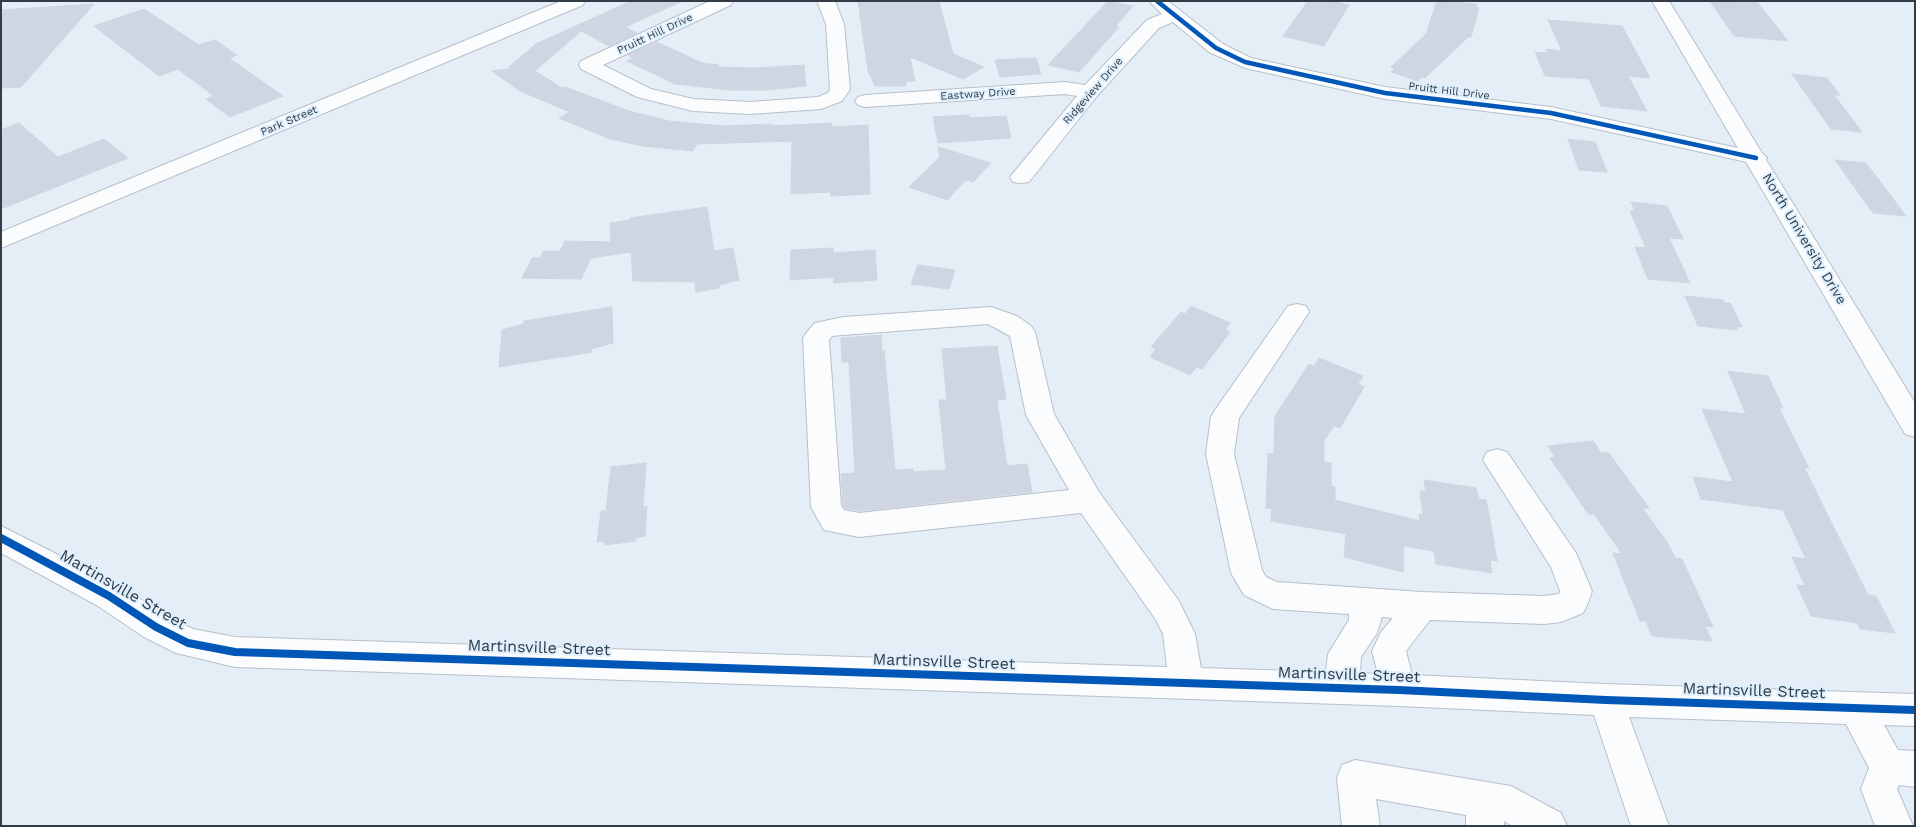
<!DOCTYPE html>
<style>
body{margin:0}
#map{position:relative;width:1916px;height:827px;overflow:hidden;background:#e5eef7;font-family:"Work Sans",sans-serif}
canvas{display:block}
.frame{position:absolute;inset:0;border:2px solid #313c46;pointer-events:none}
</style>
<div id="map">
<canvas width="1916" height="827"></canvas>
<div class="frame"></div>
</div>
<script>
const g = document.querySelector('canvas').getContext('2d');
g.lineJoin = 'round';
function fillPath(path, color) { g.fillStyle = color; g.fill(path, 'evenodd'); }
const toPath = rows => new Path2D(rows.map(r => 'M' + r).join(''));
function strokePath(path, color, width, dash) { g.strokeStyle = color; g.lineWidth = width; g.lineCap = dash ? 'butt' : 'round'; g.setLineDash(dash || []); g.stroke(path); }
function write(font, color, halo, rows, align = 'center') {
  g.font = font + ' "Work Sans",sans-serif'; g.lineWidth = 4; g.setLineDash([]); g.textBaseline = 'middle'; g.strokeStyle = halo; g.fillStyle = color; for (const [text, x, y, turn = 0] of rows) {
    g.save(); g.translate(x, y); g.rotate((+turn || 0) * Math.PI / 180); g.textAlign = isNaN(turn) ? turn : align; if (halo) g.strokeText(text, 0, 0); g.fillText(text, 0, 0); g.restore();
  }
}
const building = toPath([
 [631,1,683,1,625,27,637,33,609,46,581,31,535,71,562,88,565,87,629,111,669,121,723,126,771,124,771,126,832,123,832,127,868,125,870,194,831,196,831,192,791,194,792,141,697,144,693,151,643,146,610,139,559,118,570,112,520,91,492,71,509,69,510,66,536,44,631,1],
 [858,1,939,1,953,54,984,67,963,79,910,57,915,81,905,82,906,86,875,86,868,71,858,1],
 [1108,1,1133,6,1115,27,1119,27,1079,72,1048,65,1108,1],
 [1308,1,1331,1,1349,5,1324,46,1283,36,1308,1],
 [1437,1,1477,4,1476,7,1479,8,1471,37,1468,37,1425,78,1422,77,1418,81,1391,72,1395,68,1391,67,1426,34,1437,1],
 [1710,1,1758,3,1788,41,1734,36,1710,1],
 [94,4,21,87,1,88,1,10,94,4],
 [144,9,199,45,215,40,237,55,229,58,283,96,230,117,206,99,214,96,178,69,159,76,94,26,144,9],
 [1548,20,1622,26,1650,78,1628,76,1647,111,1601,106,1589,79,1545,76,1535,52,1548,53,1546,49,1562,51,1548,20],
 [657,42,702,63,719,65,717,67,755,68,804,65,806,86,766,90,730,90,675,84,627,61,633,58,628,55,657,42],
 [1036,58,1041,74,1000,77,995,60,1036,58],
 [1792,74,1827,78,1840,95,1834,95,1862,132,1831,129,1792,74],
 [969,115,970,118,1006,116,1011,138,938,143,933,117,969,115],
 [19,123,58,157,104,139,128,158,1,209,1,130,19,123],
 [1568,139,1595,142,1607,172,1579,170,1568,139],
 [938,147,991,163,973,182,966,180,947,200,909,187,940,157,938,147],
 [1835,160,1866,163,1906,216,1873,213,1835,160],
 [1631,202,1667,206,1683,239,1669,238,1690,283,1648,279,1635,247,1646,248,1630,211,1635,211,1631,202],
 [707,207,714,251,733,248,739,280,719,285,719,288,696,292,695,282,633,281,631,252,591,258,581,279,522,278,532,258,540,258,543,251,560,251,565,241,611,242,610,223,630,220,630,218,707,207],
 [833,248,833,253,875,250,877,280,834,283,834,277,790,280,791,250,833,248],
 [918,265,955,270,949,289,911,284,918,265],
 [1685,296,1723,300,1724,303,1730,303,1742,327,1736,327,1738,330,1698,326,1685,296],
 [1191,306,1230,323,1225,330,1230,332,1212,356,1202,369,1197,367,1190,375,1150,357,1156,349,1151,347,1181,312,1185,314,1191,306],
 [612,307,613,343,591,349,592,352,499,367,502,330,524,324,524,321,612,307],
 [881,335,882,355,884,350,895,470,913,469,913,472,946,470,939,400,947,400,942,349,997,346,1006,399,997,400,1007,466,1027,464,1032,492,859,511,845,508,843,504,841,474,855,473,849,362,842,362,841,338,881,335],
 [1319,358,1363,376,1358,384,1364,387,1340,428,1334,426,1324,441,1324,462,1331,463,1331,486,1335,487,1335,500,1420,521,1419,514,1423,515,1420,491,1426,491,1424,480,1476,488,1479,499,1486,500,1491,525,1497,561,1490,560,1492,573,1436,564,1434,551,1404,546,1403,572,1344,557,1346,534,1271,521,1272,509,1266,508,1268,453,1274,454,1275,416,1309,364,1314,366,1319,358],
 [1728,371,1768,376,1783,408,1779,408,1809,468,1804,467,1828,516,1868,595,1876,596,1895,633,1860,629,1857,623,1811,616,1797,585,1805,586,1792,557,1806,559,1783,510,1701,499,1693,477,1733,482,1702,409,1746,414,1728,371],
 [1593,441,1601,453,1608,452,1649,508,1643,509,1667,542,1675,558,1682,559,1713,627,1705,626,1712,641,1652,636,1646,621,1640,621,1613,553,1622,554,1594,514,1589,515,1550,458,1555,457,1548,446,1593,441],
 [646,463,643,507,647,506,645,536,636,538,636,541,605,545,605,541,597,542,601,511,606,511,611,467,646,463]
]);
fillPath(building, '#cfd5e1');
strokePath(building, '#cfd5df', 1);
const minor = toPath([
 [561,1,585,1,583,5,1,248,1,232,561,1],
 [710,1,733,1,731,5,603,65,651,89,693,99,750,102,818,97,828,93,830,89,826,24,817,1,835,1,844,24,850,89,842,101,821,109,750,114,693,111,637,97,581,69,579,65,581,61,710,1],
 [1149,1,1168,1,1223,44,1251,58,1385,87,1551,107,1756,152,1763,154,1767,158,1763,162,1756,164,1551,119,1385,99,1245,68,1209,52,1173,22,1159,28,1097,96,1029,182,1021,183,1013,182,1010,177,1077,96,1065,94,865,107,858,105,855,101,858,97,865,95,1065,82,1085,85,1147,20,1162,14,1149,1],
 [1297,304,1306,306,1309,312,1239,418,1234,454,1262,570,1266,577,1277,582,1422,592,1544,596,1559,594,1560,591,1551,567,1483,460,1487,452,1497,449,1507,452,1576,553,1592,591,1588,603,1583,613,1561,622,1544,624,1430,620,1406,651,1412,675,1606,684,1915,694,1915,726,1884,725,1898,750,1915,751,1915,787,1899,785,1897,789,1913,826,1875,826,1861,789,1869,768,1846,724,1629,717,1669,826,1631,826,1594,715,1399,706,235,667,176,653,144,637,98,606,1,553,1,526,120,586,168,617,193,629,235,637,1167,667,1163,634,1156,620,1081,513,859,537,824,530,811,507,803,338,807,332,815,323,843,317,991,307,1017,316,1031,326,1035,332,1054,414,1099,492,1179,601,1195,634,1201,668,1326,672,1328,654,1349,620,1349,614,1273,609,1244,595,1231,573,1206,454,1211,417,1215,410,1288,306,1297,304],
 [988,324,1010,336,1026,415,1069,490,859,513,844,510,841,505,829,340,832,336,843,335,988,324],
 [1382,617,1393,618,1381,632,1372,651,1378,674,1360,673,1361,657,1377,633,1382,617],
 [1355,760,1511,786,1561,813,1567,826,1512,826,1504,821,1504,826,1466,826,1466,815,1376,799,1380,826,1342,826,1337,778,1342,765,1355,760]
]);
const major = toPath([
 [1652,1,1669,1,1915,403,1915,437,1905,434,1652,1]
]);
strokePath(minor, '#b7c0c8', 2);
strokePath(major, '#b7c0c8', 2);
fillPath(minor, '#fbfcfe');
fillPath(major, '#fbfcfe');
strokePath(toPath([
 [1157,1,1216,48,1245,62,1385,93,1551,113,1756,158]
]), '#0057b8', 4.5);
strokePath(toPath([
 [1,538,109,596,156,627,188,643,235,652,1399,690,1606,700,1915,710]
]), '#0057b8', 8);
write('11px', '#313c46', '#deeffe', [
 ["Pruitt Hill Drive",655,34,-25],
 ["Ridgeview Drive",1093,91,-49],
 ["Pruitt Hill Drive",1449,91,7],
 ["Eastway Drive",978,94,-4],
 ["Park Street",289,121,-23]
]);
write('14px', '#313c46', '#deeffe', [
 ["North University Drive",1804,239,59]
]);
write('16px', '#313c46', '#deeffe', [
 ["Martinsville Street",123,590,30],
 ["Martinsville Street",539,648,2],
 ["Martinsville Street",944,662,2],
 ["Martinsville Street",1349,675,2],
 ["Martinsville Street",1754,691,2]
]);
</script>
